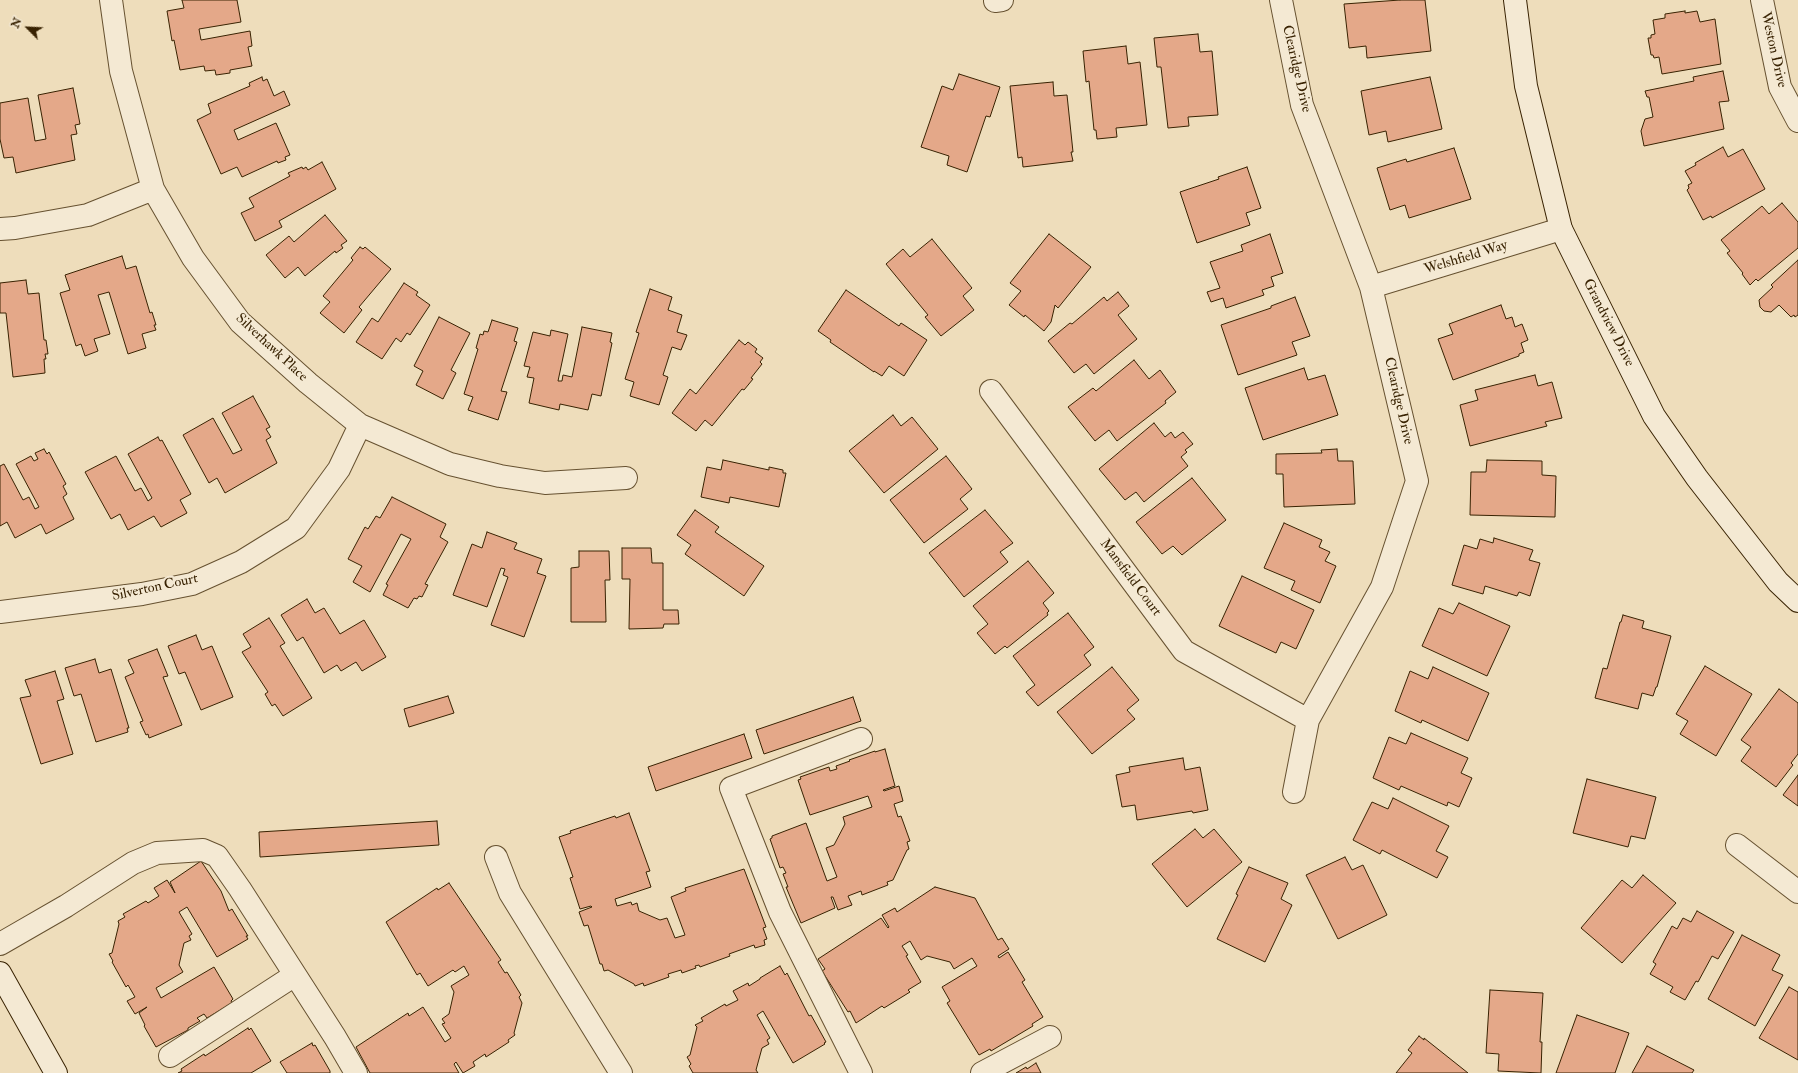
<!DOCTYPE html>
<style>
body{margin:0}
#map{position:relative;width:1798px;height:1073px;overflow:hidden;background:#edb;font-family:"IM FELL Double Pica",serif}
canvas{display:block}
.north{position:absolute;left:8px;top:8px;width:40px;height:40px;-webkit-text-stroke:3px #f4e9d3;paint-order:stroke;rotate:294deg;font-size:11px;font-weight:700;line-height:16px;text-align:center;color:#382202}
.north::after{content:'';display:block;margin:auto;width:14px;height:18px;background:#382202;clip-path:polygon(50% 0,100% 100%,50% 72%,0 100%)}
</style>
<div id="map">
<canvas width="1798" height="1073"></canvas>
<div class="north">N</div>
</div>
<script>
const g = document.querySelector('canvas').getContext('2d');
g.lineJoin = 'round';
function fillPath(path, color) { g.fillStyle = color; g.fill(path, 'evenodd'); }
const toPath = rows => new Path2D(rows.map(r => 'M' + r).join(''));
function strokePath(path, color, width, dash) { g.strokeStyle = color; g.lineWidth = width; g.lineCap = dash ? 'butt' : 'round'; g.setLineDash(dash || []); g.stroke(path); }
function write(font, color, halo, rows, align = 'center') {
  g.font = font + ' "IM FELL Double Pica",serif'; g.lineWidth = 4; g.setLineDash([]); g.textBaseline = 'middle'; g.strokeStyle = halo; g.fillStyle = color; for (const [text, x, y, turn = 0] of rows) {
    g.save(); g.translate(x, y); g.rotate((+turn || 0) * Math.PI / 180); g.textAlign = isNaN(turn) ? turn : align; if (halo) g.strokeText(text, 0, 0); g.fillText(text, 0, 0); g.restore();
  }
}
const building = toPath([
 [182,0,237,0,241,22,199,29,201,40,250,31,252,46,248,47,252,66,230,70,230,73,216,75,215,70,205,71,204,66,180,70,174,40,172,41,167,11,184,8,182,0],
 [1400,0,1425,0,1431,51,1367,58,1366,46,1349,48,1344,4,1400,0],
 [1685,11,1685,13,1697,11,1700,22,1715,19,1721,64,1662,74,1659,57,1654,58,1653,55,1651,55,1648,38,1651,38,1651,35,1655,34,1653,20,1665,18,1665,14,1685,11],
 [1198,34,1200,52,1212,51,1218,115,1188,117,1189,126,1168,128,1161,67,1157,67,1154,38,1198,34],
 [1126,46,1128,64,1140,62,1147,125,1116,128,1117,137,1097,139,1096,130,1094,130,1089,81,1086,82,1083,51,1126,46],
 [1723,71,1729,101,1719,102,1724,129,1644,146,1641,131,1645,119,1653,117,1649,97,1647,97,1645,91,1694,81,1693,77,1723,71],
 [959,74,1000,87,990,117,986,116,967,172,947,165,949,156,921,147,942,86,953,90,959,74],
 [262,77,263,81,267,79,274,96,284,91,290,105,234,130,238,140,276,123,290,155,285,157,286,160,278,163,277,161,242,177,237,167,221,174,197,120,211,113,208,104,250,86,249,83,262,77],
 [1430,77,1442,129,1388,142,1386,131,1369,135,1361,91,1430,77],
 [1053,82,1054,96,1067,95,1073,152,1071,152,1073,161,1023,167,1022,157,1018,158,1010,86,1053,82],
 [73,88,80,124,75,125,77,134,71,135,75,160,16,173,13,157,4,158,0,139,0,103,28,98,35,141,46,139,38,95,73,88],
 [1723,147,1728,157,1743,149,1765,189,1712,218,1711,216,1703,220,1687,190,1689,188,1688,185,1692,183,1685,171,1696,165,1695,163,1723,147],
 [1454,148,1471,199,1409,218,1405,205,1390,210,1377,168,1406,159,1407,162,1454,148],
 [322,162,336,189,279,221,282,227,255,241,241,213,254,207,249,198,290,176,288,173,302,167,303,169,306,167,308,170,322,162],
 [1247,167,1261,208,1246,213,1250,225,1197,243,1180,192,1219,179,1218,177,1247,167],
 [1782,203,1798,222,1798,248,1758,281,1756,279,1750,285,1742,274,1743,273,1727,253,1730,251,1721,240,1762,206,1769,214,1782,203],
 [325,215,347,241,341,245,343,248,336,253,335,251,305,276,298,267,285,278,266,255,289,236,294,242,325,215],
 [1049,234,1091,267,1058,308,1055,305,1051,322,1044,331,1025,315,1024,317,1009,305,1021,291,1010,283,1049,234],
 [1270,234,1283,273,1271,277,1274,286,1262,290,1264,295,1226,308,1223,298,1211,302,1207,292,1220,288,1210,262,1243,251,1241,245,1270,234],
 [932,239,972,288,963,296,974,310,941,336,925,317,928,315,886,264,903,249,910,257,932,239],
 [360,247,363,249,365,247,391,269,359,307,362,310,344,333,320,313,330,302,323,296,353,260,351,258,360,247],
 [122,256,126,269,136,266,150,313,152,312,156,325,154,325,156,330,142,334,146,348,128,354,109,292,98,295,110,334,94,339,98,351,85,356,81,344,76,346,60,293,70,290,65,275,122,256],
 [1798,260,1798,315,1795,317,1794,315,1791,317,1779,305,1771,312,1764,311,1760,307,1759,300,1773,287,1771,285,1798,260],
 [26,280,28,294,39,293,44,340,46,340,48,354,45,354,46,359,44,359,45,373,13,377,6,313,0,313,0,283,26,280],
 [404,283,418,292,416,295,430,305,410,335,407,333,401,342,396,338,382,359,356,342,372,318,378,322,404,283],
 [650,289,672,297,668,310,682,315,677,332,687,335,681,350,672,347,663,375,668,377,659,405,630,396,634,382,625,379,639,333,636,332,650,289],
 [846,290,899,326,901,323,927,340,904,376,889,366,882,376,874,371,874,372,830,342,831,340,818,331,846,290],
 [1118,292,1129,306,1118,315,1137,339,1094,374,1086,364,1074,373,1048,341,1070,323,1072,324,1104,297,1107,301,1118,292],
 [1295,297,1310,336,1292,342,1297,355,1238,375,1221,325,1271,308,1271,306,1295,297],
 [1501,305,1506,319,1512,317,1515,327,1522,324,1528,340,1521,343,1524,352,1519,354,1519,356,1453,380,1438,339,1453,334,1449,324,1501,305],
 [439,317,470,333,451,370,456,373,443,399,416,385,423,371,414,366,439,317],
 [492,320,518,328,514,341,517,342,501,391,507,392,498,420,468,410,473,397,464,394,478,349,476,348,480,334,483,335,484,331,488,332,492,320],
 [582,327,612,333,610,342,612,343,601,396,592,394,588,410,560,404,559,410,529,403,534,378,527,377,530,367,524,366,533,332,550,336,551,330,568,334,558,381,562,381,563,375,572,377,582,327],
 [739,340,745,345,748,342,757,349,755,352,763,358,760,362,762,364,751,378,753,379,744,390,742,389,712,426,705,420,696,431,672,413,690,389,696,394,739,340],
 [1134,360,1149,379,1160,370,1176,392,1165,401,1166,403,1117,441,1109,430,1095,441,1068,407,1093,388,1096,391,1134,360],
 [1304,368,1308,380,1325,375,1338,415,1263,440,1245,388,1304,368],
 [1535,375,1538,386,1552,382,1562,418,1545,422,1547,426,1470,446,1460,405,1478,400,1475,390,1535,375],
 [253,396,270,427,266,429,271,437,266,440,277,463,225,493,217,478,209,483,183,435,213,418,233,454,242,450,222,413,253,396],
 [893,415,901,426,912,417,938,449,884,493,849,451,893,415],
 [1154,423,1165,437,1171,432,1175,438,1183,432,1193,444,1185,450,1187,452,1181,457,1188,466,1144,502,1136,492,1125,500,1099,469,1154,423],
 [158,437,160,441,162,440,191,494,180,500,187,513,161,527,154,516,128,530,120,514,111,519,85,472,116,456,135,491,141,488,148,501,152,498,128,454,158,437],
 [44,449,47,454,49,452,66,484,63,486,67,494,63,497,74,519,46,534,41,524,15,538,7,522,0,526,0,466,4,464,23,500,29,497,35,509,39,507,16,464,31,456,34,461,38,459,35,453,44,449],
 [1337,449,1338,461,1353,461,1355,504,1284,507,1283,474,1276,474,1276,454,1322,453,1321,450,1337,449],
 [946,456,972,489,960,499,968,509,924,543,890,500,946,456],
 [723,460,769,470,769,467,783,470,783,473,786,473,779,507,730,497,729,503,701,497,707,467,721,470,723,460],
 [1487,460,1542,461,1542,475,1556,476,1555,517,1470,515,1471,472,1486,472,1487,460],
 [1192,478,1226,520,1182,555,1173,546,1162,554,1136,522,1192,478],
 [392,497,446,524,440,537,448,542,425,584,428,585,422,597,419,596,417,599,414,598,408,608,383,595,388,585,386,584,411,539,401,534,370,592,353,582,362,566,348,559,365,527,368,529,376,516,380,518,392,497],
 [695,510,719,527,715,532,764,566,744,596,685,554,691,545,677,535,695,510],
 [985,510,1013,543,1000,552,1008,562,964,597,929,553,985,510],
 [1284,523,1322,540,1319,547,1330,552,1325,561,1336,566,1320,603,1291,590,1295,581,1264,568,1284,523],
 [487,532,517,543,514,549,542,559,537,573,546,576,524,637,491,625,508,577,503,575,505,569,501,568,487,607,453,595,472,544,482,548,487,532],
 [1494,538,1533,550,1529,560,1540,563,1530,596,1519,592,1517,596,1485,586,1483,594,1452,585,1464,545,1477,549,1480,539,1493,543,1494,538],
 [622,548,651,548,652,563,663,563,663,610,678,610,679,624,664,624,663,628,629,629,630,579,622,579,622,548],
 [579,551,609,551,610,580,605,580,606,622,571,622,571,568,579,567,579,551],
 [1028,561,1054,593,1043,603,1049,611,1047,613,1048,615,1007,648,1005,646,995,654,977,633,988,624,973,606,1028,561],
 [1242,576,1314,610,1296,649,1281,642,1276,653,1219,626,1242,576],
 [307,599,315,613,324,608,340,634,364,620,386,657,362,671,356,662,341,671,337,665,324,673,303,637,297,641,281,615,307,599],
 [1459,603,1510,626,1487,676,1422,646,1439,608,1453,614,1459,603],
 [1068,613,1094,647,1084,655,1091,665,1038,706,1026,692,1035,685,1013,656,1068,613],
 [1623,615,1644,621,1642,628,1671,636,1657,687,1656,687,1653,696,1642,693,1638,709,1595,698,1603,668,1607,669,1620,622,1621,622,1623,615],
 [269,618,285,643,280,646,312,698,283,716,275,704,272,706,265,694,268,692,242,652,251,647,243,634,269,618],
 [196,635,202,650,212,646,233,697,201,710,185,672,179,674,168,646,196,635],
 [157,649,168,676,163,677,182,725,149,738,148,734,146,735,140,722,143,721,125,677,134,673,128,660,157,649],
 [95,659,99,673,111,669,129,728,127,728,128,732,96,742,81,694,74,696,65,668,95,659],
 [1705,666,1752,694,1716,756,1680,734,1688,721,1676,714,1705,666],
 [1112,667,1139,700,1127,710,1135,719,1092,754,1057,712,1112,667],
 [1433,667,1489,693,1468,741,1422,720,1421,723,1395,711,1410,671,1428,679,1433,667],
 [55,671,64,699,57,701,73,754,41,764,20,698,31,696,25,680,55,671],
 [1779,689,1798,703,1798,754,1791,763,1793,765,1776,787,1741,761,1751,747,1741,740,1779,689],
 [448,696,454,713,409,727,404,709,448,696],
 [853,697,861,721,764,754,756,730,853,697],
 [1411,733,1468,758,1461,773,1472,778,1459,807,1448,802,1447,806,1401,786,1399,790,1373,778,1389,737,1406,744,1411,733],
 [744,734,752,758,656,791,648,767,744,734],
 [885,749,895,786,883,790,884,791,899,786,903,801,894,804,898,817,901,816,910,841,907,842,909,849,907,850,893,880,887,882,888,885,862,895,861,891,848,896,852,905,838,910,833,897,831,897,835,908,801,923,786,887,788,887,783,874,786,873,783,867,780,868,770,839,772,838,772,836,806,823,827,881,837,877,826,848,834,845,845,824,843,817,872,807,868,796,810,815,798,780,801,779,800,777,829,767,830,771,837,769,836,766,850,761,849,760,875,751,875,752,885,749],
 [1183,758,1185,770,1200,767,1208,810,1193,813,1192,811,1137,820,1135,805,1122,807,1116,775,1130,772,1129,767,1183,758],
 [1798,775,1798,806,1783,795,1798,775],
 [1587,779,1656,797,1645,839,1631,836,1628,847,1573,833,1587,779],
 [1393,798,1449,826,1436,851,1448,857,1437,878,1382,850,1380,854,1353,840,1372,802,1388,809,1393,798],
 [629,813,650,871,646,872,651,887,615,899,617,906,631,902,632,905,637,903,639,911,660,920,667,918,675,938,685,935,671,897,686,891,685,888,744,869,766,927,763,928,767,939,764,940,765,945,755,948,754,945,729,954,730,956,700,967,699,965,695,966,696,968,682,973,681,970,668,974,669,977,644,986,643,983,635,986,634,984,608,970,604,971,602,964,600,964,588,925,584,926,579,912,592,907,591,906,580,909,570,878,573,877,559,837,571,833,570,831,615,816,616,818,629,813],
 [437,821,439,845,260,857,259,832,437,821],
 [1195,829,1203,838,1214,829,1242,862,1187,907,1152,864,1195,829],
 [1345,857,1352,870,1363,865,1387,915,1338,939,1306,875,1345,857],
 [201,861,221,891,229,911,232,909,248,936,246,936,248,939,217,957,187,907,179,912,192,934,189,936,191,940,184,943,179,965,183,972,156,988,161,998,214,967,233,999,231,1001,232,1003,207,1018,204,1014,197,1018,200,1021,188,1028,188,1030,156,1047,144,1026,145,1025,139,1013,147,1007,135,1014,127,1001,135,997,128,985,126,987,112,962,113,961,109,954,112,953,119,924,118,921,125,917,123,914,146,901,148,903,159,896,154,888,167,880,175,893,170,882,201,861],
 [1249,867,1288,883,1281,899,1292,905,1265,962,1217,939,1238,895,1236,894,1249,867],
 [1643,875,1676,903,1622,963,1581,928,1622,880,1632,888,1643,875],
 [449,883,501,960,498,962,505,973,507,972,521,995,519,997,522,1003,514,1033,515,1035,508,1040,509,1042,486,1057,485,1054,473,1062,475,1066,463,1073,456,1062,454,1064,459,1073,370,1073,356,1047,408,1013,409,1016,423,1007,445,1042,451,1038,442,1024,445,1023,442,1019,449,1014,454,992,451,986,469,975,464,966,455,972,453,970,428,986,420,973,417,975,386,922,437,888,438,890,449,883],
 [935,887,975,898,998,940,1002,938,1009,949,998,956,999,958,1008,952,1025,980,1022,982,1043,1017,1032,1024,1033,1026,991,1051,990,1049,979,1055,947,1003,950,1001,942,987,977,966,972,958,954,969,950,962,927,956,921,960,910,941,902,946,908,955,906,956,921,982,908,990,910,992,884,1008,882,1006,856,1023,850,1011,848,1012,822,971,825,969,818,959,881,918,888,928,889,927,882,915,895,908,897,912,935,887],
 [1697,911,1734,932,1718,959,1712,956,1698,982,1696,981,1685,1000,1670,992,1673,987,1650,974,1656,964,1653,962,1672,926,1677,929,1683,918,1691,922,1697,911],
 [1742,935,1780,955,1772,970,1783,975,1755,1026,1708,999,1742,935],
 [780,966,785,975,787,973,809,1016,811,1015,826,1042,824,1043,825,1044,793,1063,763,1011,757,1015,770,1038,767,1040,769,1044,762,1048,756,1070,758,1073,693,1073,689,1066,691,1064,687,1057,690,1055,697,1027,695,1025,703,1021,701,1018,725,1004,726,1006,738,1000,733,991,748,983,749,986,760,979,760,978,780,966],
 [1789,987,1798,992,1798,1060,1759,1038,1789,987],
 [1490,990,1543,993,1540,1042,1542,1042,1541,1073,1498,1071,1499,1054,1486,1053,1490,990],
 [1577,1015,1629,1033,1615,1073,1556,1073,1577,1015],
 [248,1028,249,1030,251,1028,271,1061,251,1073,178,1073,182,1071,181,1069,204,1054,205,1056,248,1028],
 [1419,1036,1424,1040,1424,1038,1468,1073,1396,1073,1412,1053,1408,1050,1419,1036],
 [312,1043,313,1046,315,1045,330,1071,330,1073,287,1073,280,1062,312,1043],
 [1647,1046,1694,1070,1692,1073,1632,1073,1647,1046],
 [1036,1063,1041,1073,1016,1073,1026,1067,1027,1069,1036,1063]
]);
fillPath(building, '#e4a889');
strokePath(building, '#382202', 1);
const street = toPath([
 [111,0,121,71,153,189,193,258,240,322,308,383,360,425,450,464,500,476,545,483,626,478],
 [1281,0,1302,105,1371,287,1417,481,1382,587,1308,720,1294,792],
 [1762,0,1780,87,1798,121],
 [995,1,1002,0],
 [0,229,15,228,88,215,153,189],
 [1371,287,1561,229],
 [991,391,1184,651,1308,720],
 [0,612,142,594,192,584,241,562,296,528,339,469,360,425],
 [861,739,731,788,780,912,861,1073],
 [1737,845,1798,892],
 [496,857,510,893,621,1073],
 [0,944,66,906,133,863,157,853,203,850,217,856,240,889,335,1037,356,1073],
 [170,1056,295,975],
 [982,1073,1050,1037]
]);
const secondary = toPath([
 [1515,0,1526,86,1561,229,1654,416,1697,478,1778,582,1798,601],
 [0,973,56,1073]
]);
strokePath(street, '#665130', 24);
strokePath(secondary, '#382202', 24);
strokePath(street, '#f4e9d3', 22);
strokePath(secondary, '#f4e9d3', 22);
write('14px', '#382202', '#f4e9d3', [
 ["Weston Drive",1773,50,77],
 ["Clearidge Drive",1296,69,77],
 ["Welshfield Way",1466,258,-17],
 ["Grandview Drive",1608,323,63],
 ["Silverhawk Place",271,348,43],
 ["Clearidge Drive",1398,401,77],
 ["Mansfield Court",1130,578,53],
 ["Silverton Court",155,588,-12]
]);
</script>
